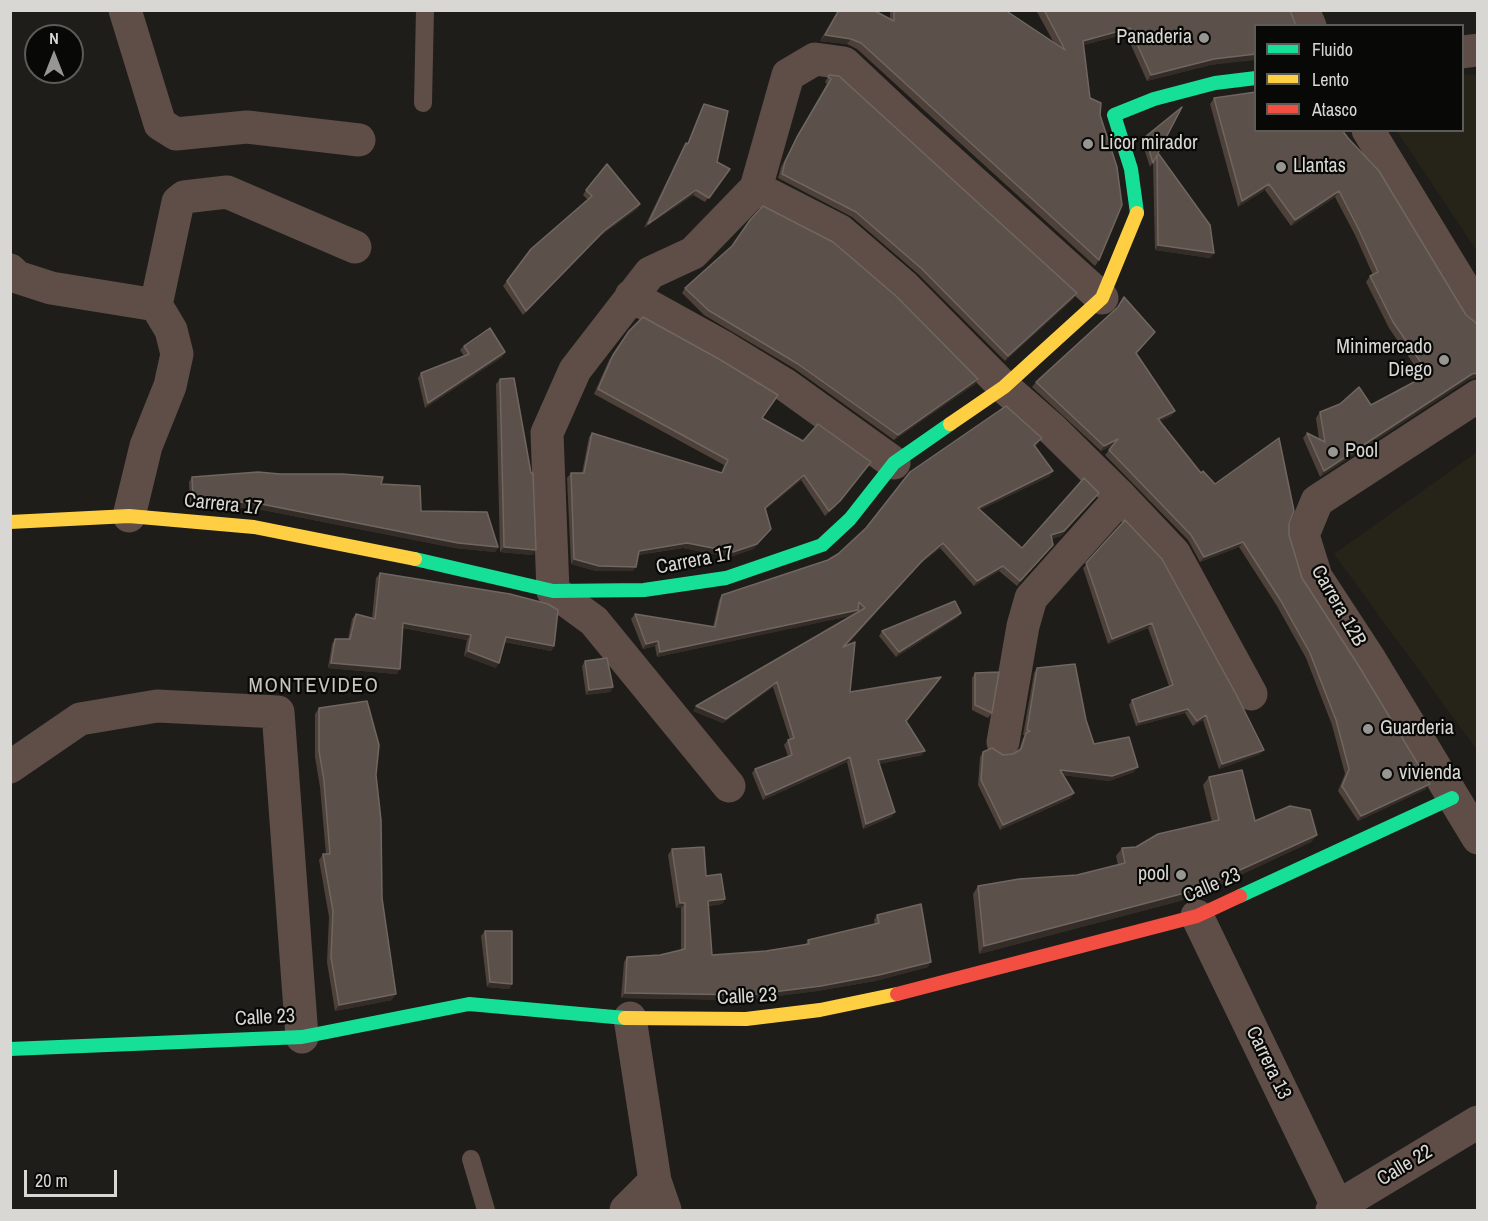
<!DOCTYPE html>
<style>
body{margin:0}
#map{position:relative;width:1488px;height:1221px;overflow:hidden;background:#1e1d19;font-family:"Archivo Narrow",sans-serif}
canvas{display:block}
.frame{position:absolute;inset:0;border:12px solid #d8d7d3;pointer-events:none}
.legend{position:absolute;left:1254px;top:24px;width:210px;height:108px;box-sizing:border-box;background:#080806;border:2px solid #5b5b58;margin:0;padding:8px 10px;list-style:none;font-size:18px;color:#d8d7d3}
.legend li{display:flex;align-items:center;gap:12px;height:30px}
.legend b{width:30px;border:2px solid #5b5b58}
.north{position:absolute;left:24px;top:24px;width:60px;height:60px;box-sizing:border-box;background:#080806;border:2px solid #5b5b58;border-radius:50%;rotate:0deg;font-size:16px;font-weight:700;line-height:24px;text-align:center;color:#d8d7d3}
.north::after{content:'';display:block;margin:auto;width:21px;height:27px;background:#979692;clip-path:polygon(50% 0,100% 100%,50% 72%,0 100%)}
.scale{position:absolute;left:24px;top:1170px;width:93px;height:27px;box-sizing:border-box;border:3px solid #d8d7d3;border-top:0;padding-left:8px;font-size:18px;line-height:21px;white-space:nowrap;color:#d8d7d3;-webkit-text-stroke:4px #080806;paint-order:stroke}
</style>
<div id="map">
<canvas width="1488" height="1221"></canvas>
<div class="frame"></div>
<ul class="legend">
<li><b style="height:8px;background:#16e098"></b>Fluido</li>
<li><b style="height:8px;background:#ffcf43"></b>Lento</li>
<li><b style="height:8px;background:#f24e42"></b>Atasco</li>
</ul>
<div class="north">N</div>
<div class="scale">20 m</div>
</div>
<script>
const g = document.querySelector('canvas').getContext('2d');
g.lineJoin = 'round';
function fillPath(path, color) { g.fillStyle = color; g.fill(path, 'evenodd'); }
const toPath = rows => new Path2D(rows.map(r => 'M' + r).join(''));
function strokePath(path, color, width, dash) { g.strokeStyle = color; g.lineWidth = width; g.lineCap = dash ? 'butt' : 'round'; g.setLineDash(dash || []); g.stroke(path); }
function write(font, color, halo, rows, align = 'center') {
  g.font = font + ' "Archivo Narrow",sans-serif'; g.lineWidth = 4.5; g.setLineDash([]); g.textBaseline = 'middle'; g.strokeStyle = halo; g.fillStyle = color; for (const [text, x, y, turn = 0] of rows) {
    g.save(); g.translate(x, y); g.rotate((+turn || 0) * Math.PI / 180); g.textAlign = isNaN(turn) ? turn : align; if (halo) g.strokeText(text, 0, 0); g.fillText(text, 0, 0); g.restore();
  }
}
fillPath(toPath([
 [1463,74,1477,75,1477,251,1397,131,1462,130],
 [1477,452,1477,750,1334,554]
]), '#262318');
strokePath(toPath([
 [423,103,425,10],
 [471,1159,486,1210]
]), '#5f4d47', 18);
strokePath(toPath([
 [125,10,160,124,176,134,247,127,359,140],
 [1303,10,1310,26],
 [1462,52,1478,50],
 [1368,130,1478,311],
 [756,188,840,231,905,287,1004,387,1053,430,1121,497,1174,553,1251,694],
 [10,270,17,277,51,288,156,305],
 [631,296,725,348,784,384,894,463],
 [1478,396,1317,501,1303,535,1316,577,1369,658,1478,838],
 [129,516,146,446,170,386,177,354,171,330,156,305,178,202,184,197,227,192,355,247],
 [1003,742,1023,626,1031,598,1121,497],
 [10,767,80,719,157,706,278,712,302,1037],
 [729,786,594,621,553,591,547,433,575,370,650,273,693,253,756,188,788,75,815,59,844,63,909,124,1102,298],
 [1197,916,1339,1210],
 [630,1018,655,1181,665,1210],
 [626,1210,655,1181],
 [1332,1210,1478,1122]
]), '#5f4d47', 33);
strokePath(toPath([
 [1137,213,1131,169,1114,115,1154,99,1215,83,1256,78],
 [415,559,553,591,644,590,726,578,822,545,850,519,894,463,950,424],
 [1240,896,1452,798],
 [10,1049,302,1037,469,1004,625,1018]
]), '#16e098', 14);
strokePath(toPath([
 [950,424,1004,387,1102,298,1137,213],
 [10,522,129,516,254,527,415,559],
 [625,1018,746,1019,820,1010,897,994]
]), '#ffcf43', 14);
strokePath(toPath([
 [897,994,1197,916,1240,896]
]), '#f24e42', 14);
fillPath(toPath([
 [838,10,873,10,890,19,890,10,1005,10,1054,43,1036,10,1290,10,1254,59,1210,65,1147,81,1126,34,1083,45,1099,260,1095,266,857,49,847,44,820,41],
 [829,75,1074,298,1005,361,918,274,852,217,778,178,781,167,794,142,827,84,825,82],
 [1214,98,1342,130,1466,315,1478,326,1478,377,1468,380,1320,477,1303,438,1307,433,1319,439,1316,418,1320,412,1371,405,1423,378,1389,328,1366,282,1370,276,1373,275,1355,235,1335,197,1291,226,1265,190,1238,207,1210,104],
 [704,104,717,162,730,169,705,202,693,195,644,228,683,148,686,143,687,144,701,109],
 [1145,137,1158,153,1214,253,1210,258,1155,250,1153,162,1150,167,1142,142],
 [586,190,640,204,637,209,600,236,523,315,503,286,531,249,588,200,583,195],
 [685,288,978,379,975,384,894,440,795,369,704,315,682,293],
 [1117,308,1155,332,1136,354,1175,411,1171,416,1160,421,1201,473,1215,484,1289,524,1289,535,1302,578,1426,789,1358,821,1338,791,1345,774,1332,725,1306,658,1277,606,1239,547,1200,562,1188,540,1105,455,1113,445,1101,451,1032,387,1036,382],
 [629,331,762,418,836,506,825,516,801,480,766,509,771,529,753,549,730,557,683,548,638,555,633,571,596,571,571,564,567,478,571,473,582,473,589,437,592,433,721,473,724,465,594,394,609,360],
 [464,346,505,352,502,357,425,408,418,378,421,373,464,356,460,350],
 [500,379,533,555,500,552,496,384],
 [1039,442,1035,446,1050,476,980,510,1022,548,1099,493,1061,536,1051,539,1053,545,1049,549,1017,586,999,571,974,586,940,548,919,565,845,647,850,692,906,721,922,755,879,764,895,812,891,817,863,829,847,762,763,800,752,773,755,769,788,756,784,745,788,740,790,740,773,687,723,723,693,711,854,615,657,657,655,646,643,649,631,619,635,614,713,627,719,600,722,595,828,560],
 [192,477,381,484,421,511,498,547,495,552,455,548,258,509,190,503,189,482],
 [1125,520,1260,754,1219,769,1203,720,1193,726,1185,713,1136,726,1129,705,1132,700,1169,686,1148,628,1108,644,1083,568],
 [380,573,554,646,551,651,505,642,496,668,464,656,467,640,403,628,397,674,328,668,332,644,335,639,348,639,352,619,356,614,372,618,376,578],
 [961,613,957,618,896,657,879,636,882,631],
 [585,661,613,687,610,692,586,695,582,666],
 [1037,668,1086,720,1094,744,1134,772,1109,781,1063,775,1071,798,1000,830,978,785,980,757,983,752,1003,755,1013,754,1019,750,1023,738,1025,735,1023,735,1034,673],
 [975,673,992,713,988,718,972,710,972,678],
 [319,708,376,775,382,898,392,1000,335,1011,327,962,329,917,319,860,323,854,326,854,320,787,315,757,315,714],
 [1209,777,1255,821,1317,835,1311,842,1191,898,979,954,973,894,978,886,1077,875,1118,865,1116,856,1122,848,1136,847,1212,822,1203,785],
 [672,849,706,876,725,899,722,904,708,906,712,955,766,951,805,945,808,940,875,924,874,920,877,915,928,967,875,981,817,991,745,1000,621,998,624,962,627,957,660,955,681,950,681,908,676,908,668,855],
 [485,931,512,984,509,989,487,987,481,936]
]), '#4d413a');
fillPath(toPath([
 [1130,28,1126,34,1079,46,1083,41],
 [825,35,851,39,847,44,820,41],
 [1256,54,1256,60,1210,65,1147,81,1151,75,1214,59],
 [1269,184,1265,190,1238,207,1242,201],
 [696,190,693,195,644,228,648,224],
 [1339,191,1335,197,1291,226,1295,220],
 [640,204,637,209,600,236,523,315,526,311,604,231],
 [1158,245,1214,253,1210,258,1155,250],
 [1077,293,1074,298,1005,361,1008,356],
 [505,352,502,357,425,408,428,403],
 [1478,373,1478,377,1468,380,1320,477,1324,471,1472,374],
 [978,379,975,384,894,440,898,435],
 [1175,411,1171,416,1155,424,1158,419],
 [1118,439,1115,444,1101,451,1104,446],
 [867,467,836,506,825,516,829,511],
 [1053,471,1050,476,974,513,978,508],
 [804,475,801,480,762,512,765,508],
 [1099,493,1061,536,1047,540,1051,535],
 [193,498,261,504,498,547,495,552,455,548,258,509,190,503],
 [771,529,753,549,730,557,683,548,635,555,639,551],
 [1243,542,1239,547,1200,562,1204,557],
 [943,543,940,548,919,565,840,652,923,560],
 [1053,545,1049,549,1017,586,1020,581],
 [504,547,536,550,533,555,500,552],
 [574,559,636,567,633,571,596,571,571,564],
 [1003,566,999,571,974,586,977,581],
 [858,610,855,615,657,657,660,652],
 [961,613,957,618,896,657,899,652],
 [403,623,471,635,467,640,400,627],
 [1152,623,1148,628,1108,644,1112,639],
 [506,637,554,646,551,651,503,641],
 [658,641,655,646,643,649,646,644],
 [468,651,499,663,496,668,464,656],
 [331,663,400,669,397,674,328,668],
 [777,682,773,687,723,723,693,711,696,706],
 [613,687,610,692,586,695,589,690],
 [1188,709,1185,713,1136,726,1139,722],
 [1206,715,1203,720,1193,726,1197,721],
 [1264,750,1260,754,1219,769,1222,764],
 [925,751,922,755,874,765,878,760],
 [850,757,847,762,763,800,766,795],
 [1138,767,1134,772,1109,781,1056,774,1060,770],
 [1430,784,1426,789,1358,821,1361,816],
 [1074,793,1071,798,1000,830,1003,825],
 [895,812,891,817,863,829,866,824],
 [1317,835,1311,842,1191,898,979,954,984,946],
 [725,899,722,904,704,906,708,901],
 [680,903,685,903,681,908,676,908],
 [931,962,928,967,875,981,817,991,745,1000,621,998,625,993],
 [490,982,512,984,509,989,487,987],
 [396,994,392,1000,335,1011,339,1005]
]), '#342c26');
const building = toPath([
 [839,10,873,10,894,21,894,10,1005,10,1065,50,1044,10,1290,10,1296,26,1256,26,1256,54,1214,59,1151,75,1130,28,1083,41,1090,98,1101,103,1100,115,1117,167,1122,205,1099,260,861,43,851,39,825,35,839,10],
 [829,75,839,76,1077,293,1008,356,922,269,856,212,782,174,785,162,797,137,831,79,828,77,829,75],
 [1256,92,1256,130,1342,130,1348,138,1379,171,1466,315,1475,322,1478,326,1478,373,1472,374,1324,471,1307,433,1325,442,1320,412,1340,404,1359,387,1371,405,1429,374,1393,322,1370,276,1378,272,1359,230,1339,191,1295,220,1269,184,1242,201,1214,98,1256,92],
 [704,104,728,111,717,162,730,169,709,198,696,190,648,224,686,143,688,144,704,104],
 [1182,107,1158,153,1210,225,1214,253,1158,245,1157,155,1153,163,1145,137,1182,107],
 [607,164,640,204,604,231,526,311,507,281,531,249,592,196,586,190,607,164],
 [763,206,833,242,896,296,978,379,898,435,798,364,708,310,685,288,732,246,750,220,763,206],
 [1124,297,1155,332,1136,353,1175,411,1158,419,1201,473,1203,471,1215,484,1279,438,1294,511,1289,524,1289,535,1302,578,1357,663,1430,784,1361,816,1342,786,1349,769,1336,720,1310,653,1281,601,1243,542,1204,557,1191,535,1109,450,1118,439,1104,446,1036,382,1118,307,1124,297],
 [643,317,719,359,778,395,762,418,803,441,818,424,871,462,840,501,829,511,804,475,765,508,771,529,757,544,733,552,687,543,639,551,636,567,599,566,574,559,571,473,584,473,592,433,722,473,728,460,598,389,613,355,629,331,643,317],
 [490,328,505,352,428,403,421,373,469,354,464,346,490,328],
 [514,378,531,473,533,473,536,550,504,547,500,379,514,378],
 [1006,406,1042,438,1034,445,1053,471,978,508,1022,548,1084,478,1099,493,1064,531,1051,535,1053,545,1020,581,1003,566,977,581,943,543,923,560,843,647,855,642,850,692,941,677,906,721,925,751,878,760,895,812,866,824,850,757,766,795,755,769,792,755,788,740,794,738,777,682,726,719,696,706,865,608,859,602,858,610,660,652,658,641,646,644,635,614,715,627,722,595,828,560,838,554,866,528,910,472,1006,406],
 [258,472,280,474,342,474,383,477,381,484,420,486,421,511,487,512,498,547,458,543,261,504,193,498,192,477,258,472],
 [1125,520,1162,559,1237,696,1264,750,1222,764,1206,715,1197,721,1188,709,1139,722,1132,700,1173,685,1152,623,1112,639,1086,563,1125,520],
 [380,573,510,594,548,604,558,610,554,646,506,637,499,663,468,651,471,635,403,623,400,669,331,663,335,639,350,639,356,614,375,619,380,573],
 [955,601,961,613,899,652,882,631,955,601],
 [607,658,613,687,589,690,585,661,607,658],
 [1075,664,1086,720,1094,744,1129,737,1138,767,1112,776,1060,770,1074,793,1003,825,981,780,983,752,992,748,1003,755,1013,754,1021,749,1026,733,1030,731,1027,730,1037,668,1075,664],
 [999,672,992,713,975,705,975,673,999,672],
 [367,701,379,745,376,775,381,820,382,898,396,994,339,1005,331,957,333,911,323,854,330,854,324,781,319,751,319,708,367,701],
 [1242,770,1255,821,1290,806,1310,810,1317,835,1196,890,984,946,978,886,1019,879,1077,875,1125,863,1122,848,1136,847,1158,834,1219,820,1209,777,1242,770],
 [704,847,706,876,721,874,725,899,708,901,712,955,766,951,809,944,808,940,879,923,877,915,921,904,931,962,879,975,821,986,749,995,625,993,627,957,660,955,685,949,685,903,680,903,672,849,704,847],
 [485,931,512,931,512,984,490,982,485,931]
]);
fillPath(building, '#5c514a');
strokePath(building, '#706660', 1.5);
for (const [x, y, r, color] of [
 [1204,38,6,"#979692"],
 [1088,144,6,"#979692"],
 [1281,167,6,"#979692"],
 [1444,360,6,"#979692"],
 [1333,452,6,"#979692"],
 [1368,729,6,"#979692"],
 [1387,774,6,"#979692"],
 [1181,875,6,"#979692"]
]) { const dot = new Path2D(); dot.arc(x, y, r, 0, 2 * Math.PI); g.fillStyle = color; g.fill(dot); strokePath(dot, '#080806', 2); }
write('20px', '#d8d7d3', '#080806', [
 ["Panaderia",1192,38,"right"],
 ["Licor mirador",1100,144],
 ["Llantas",1293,167],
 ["Minimercado",1432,348,"right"],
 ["Diego",1432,371,"right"],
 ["Pool",1345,452],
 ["Guarderia",1380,729],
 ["vivienda",1399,774],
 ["pool",1169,875,"right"]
], 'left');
write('20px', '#d8d7d3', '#080806', [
 ["Carrera 17",223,505,6],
 ["Carrera 17",695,561,-11],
 ["Carrera 12B",1338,606,60],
 ["Calle 23",1212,886,-23],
 ["Calle 23",747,997,-3],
 ["Calle 23",265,1018,-3],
 ["Carrera 13",1268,1063,64],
 ["Calle 22",1405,1166,-31]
]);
g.letterSpacing = '1.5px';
write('21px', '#c8c5bd', '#080806', [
 ["MONTEVIDEO",314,686]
]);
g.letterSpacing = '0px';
</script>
